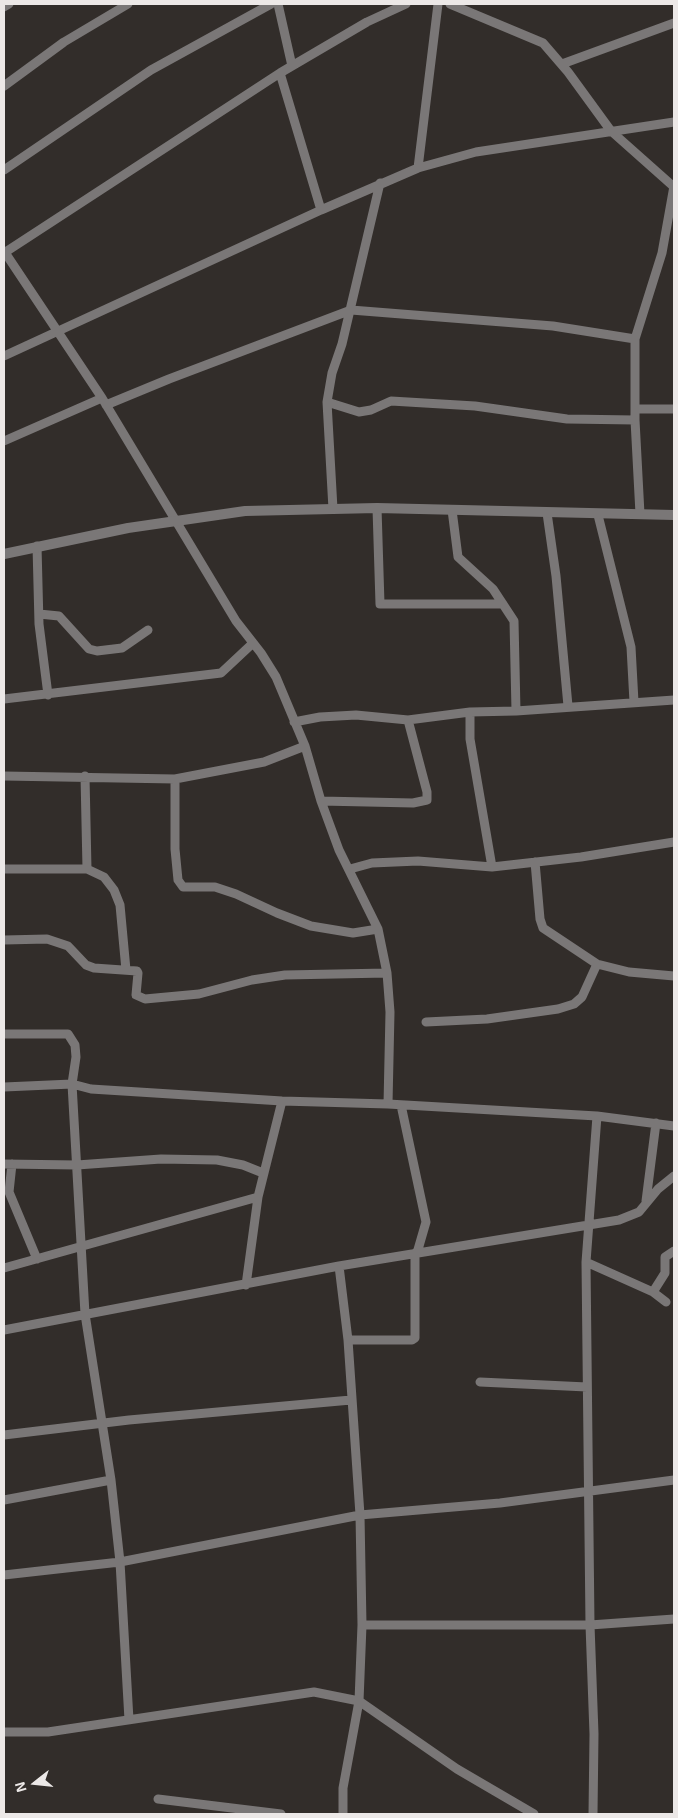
<!DOCTYPE html>
<style>
body{margin:0}
#map{position:relative;width:678px;height:1818px;overflow:hidden;background:#322d2a;font-family:"Exo 2",sans-serif}
canvas{display:block}
.frame{position:absolute;inset:0;border:5px solid #ece8e7;pointer-events:none}
.north{position:absolute;left:10px;top:1758px;width:50px;height:50px;-webkit-text-stroke:4px #322d2a;paint-order:stroke;rotate:254deg;font-size:14px;font-weight:700;line-height:20px;text-align:center;color:#ece8e7}
.north::after{content:'';display:block;margin:auto;width:18px;height:22px;background:#ece8e7;clip-path:polygon(50% 0,100% 100%,50% 72%,0 100%)}
</style>
<div id="map">
<canvas width="678" height="1818"></canvas>
<div class="frame"></div>
<div class="north">N</div>
</div>
<script>
const g = document.querySelector('canvas').getContext('2d');
g.lineJoin = 'round';
const toPath = rows => new Path2D(rows.map(r => 'M' + r).join(''));
function strokePath(path, color, width, dash) { g.strokeStyle = color; g.lineWidth = width; g.lineCap = dash ? 'butt' : 'round'; g.setLineDash(dash || []); g.stroke(path); }
strokePath(toPath([
 [278,4,292,66],
 [450,4,543,43,568,72,611,131,674,187],
 [4,7,9,4],
 [562,64,674,23],
 [280,73,321,210],
 [4,86,64,42,128,4],
 [418,168,438,4],
 [4,170,151,70,271,4],
 [4,251,102,398,236,621,261,653,276,677,305,746,321,801,339,850,378,929,387,973,390,1012,388,1104],
 [4,253,280,73,367,22,406,4],
 [4,356,321,210,418,168,476,152,674,122],
 [327,402,359,412,371,410,391,401,475,406,567,419,635,420],
 [106,405,169,379,351,310,553,326,635,339],
 [635,409,674,409],
 [4,441,102,398],
 [377,508,380,604,503,604],
 [333,509,327,402,332,373,342,344,380,183],
 [452,510,458,557,493,589,514,621,516,711],
 [547,513,556,576,568,706],
 [640,514,635,420,635,339,662,253,674,186],
 [598,515,631,647,634,702],
 [37,546,39,624,48,695],
 [39,614,59,616,89,649,97,651,122,648,148,630],
 [4,699,221,673,252,644],
 [470,712,470,739,492,867],
 [294,722,320,717,356,715,408,720,470,712,516,711,674,700],
 [4,776,175,779,264,762,305,746],
 [85,776,87,869],
 [175,779,175,849,178,880,183,887,215,887,236,894,277,913,311,926,353,933,378,929],
 [321,801,413,803,427,800,427,792,408,720],
 [535,862,540,919,543,928,597,964,629,972,674,976],
 [4,869,87,869,104,877,114,890,120,905,126,970],
 [350,869,372,863,418,861,492,867,581,857,674,842],
 [4,940,47,939,68,946,86,965,94,968,137,971,138,973,136,995,145,999,199,994,252,980,285,975,387,973],
 [426,1022,487,1019,558,1009,574,1004,582,997,597,964],
 [4,1034,68,1034,75,1045,76,1057,72,1084,85,1314,111,1480,120,1562,129,1720],
 [4,1087,72,1084,91,1089,282,1101,388,1104,597,1116,674,1126],
 [401,1105,426,1222,417,1253],
 [4,1164,77,1165,161,1159,217,1160,243,1165,263,1173],
 [12,1164,9,1192,37,1259],
 [646,1201,656,1123],
 [586,1262,653,1292,666,1302],
 [339,1266,348,1340,360,1515,362,1625,359,1701,343,1788,343,1814],
 [4,1268,258,1197],
 [246,1285,258,1197,282,1101],
 [653,1292,665,1273,665,1257,674,1251],
 [4,1330,339,1266,619,1220,639,1212,658,1189,674,1176],
 [348,1340,412,1340,415,1338,415,1253],
 [480,1382,587,1387],
 [4,1435,129,1420,351,1400],
 [4,1500,111,1480],
 [4,1575,120,1562,360,1515,500,1503,674,1480],
 [362,1625,590,1625,674,1619],
 [4,1732,48,1732,314,1692,359,1701,457,1769,534,1814],
 [158,1799,281,1814],
 [593,1814,594,1734,590,1625,586,1262,597,1116]
]), '#7a7777', 9);
strokePath(toPath([
 [4,554,128,528,245,511,377,508,674,515]
]), '#7a7777', 10);
</script>
